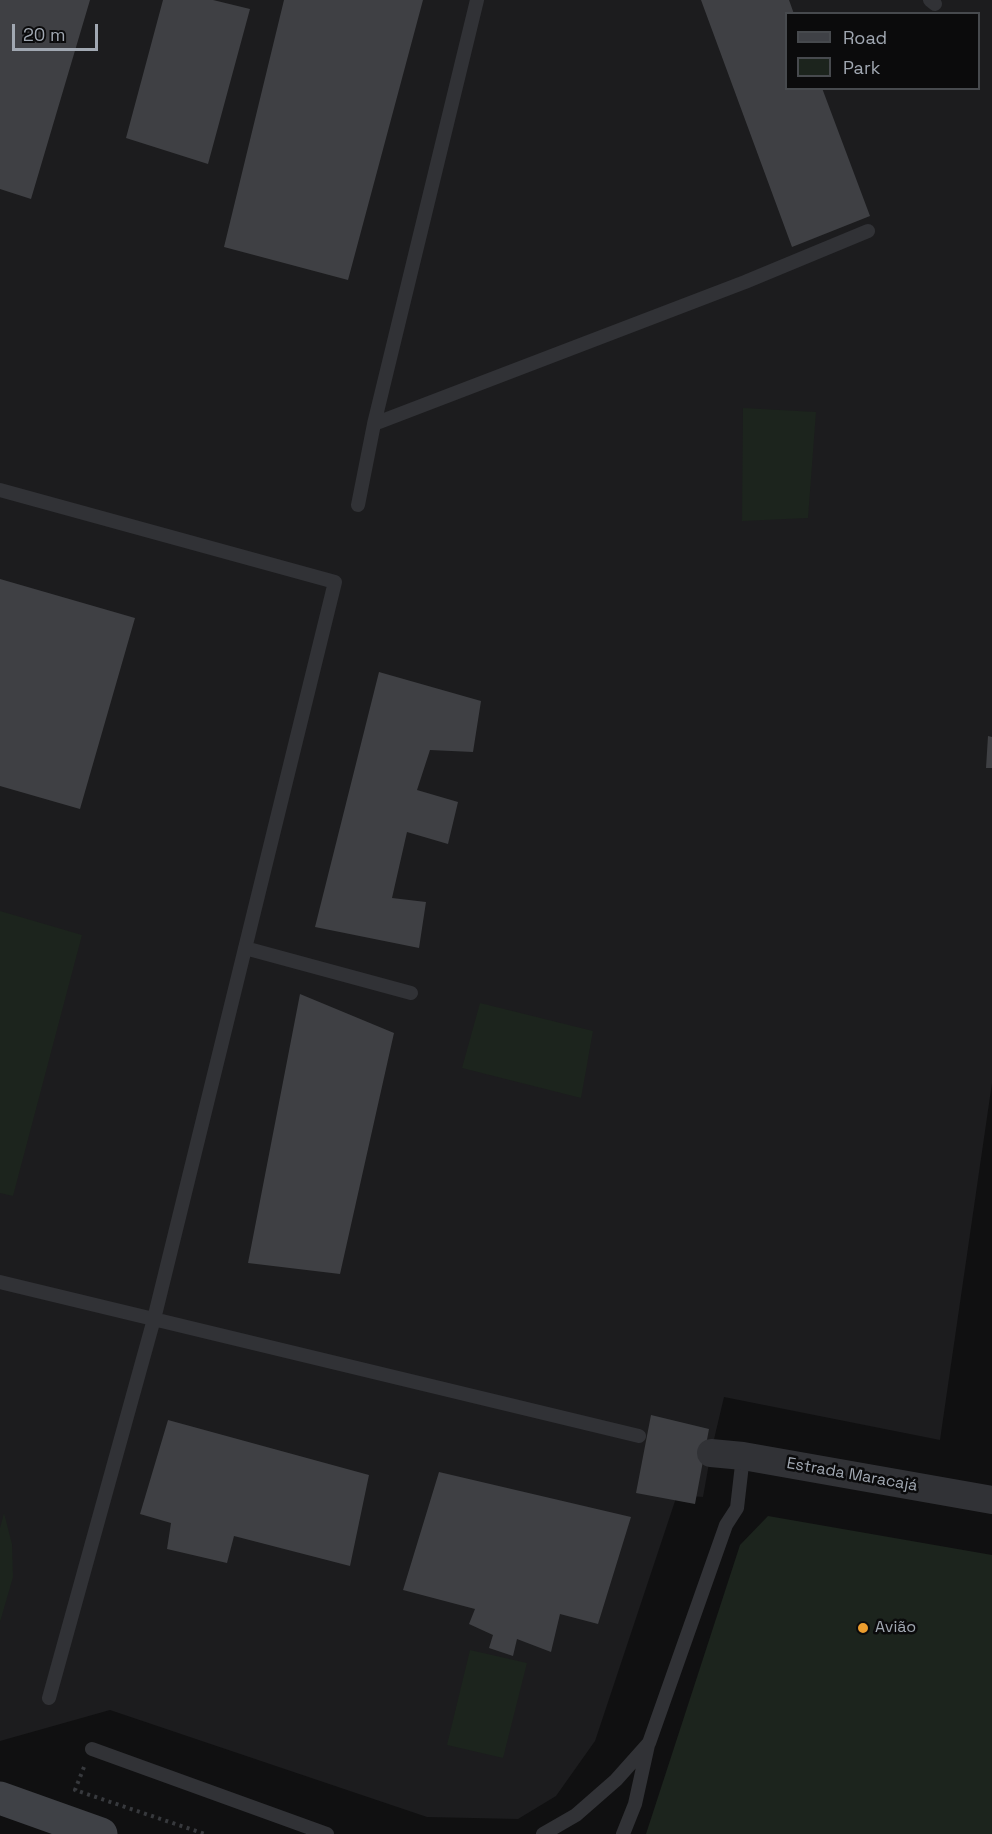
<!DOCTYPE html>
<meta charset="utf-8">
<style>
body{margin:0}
#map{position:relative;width:992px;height:1834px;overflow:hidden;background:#101011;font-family:"Space Grotesk",sans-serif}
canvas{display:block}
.legend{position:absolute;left:785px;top:12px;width:195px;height:78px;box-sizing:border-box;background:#0b0b0c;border:2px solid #474a4e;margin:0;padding:8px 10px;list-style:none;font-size:18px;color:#a1a8b2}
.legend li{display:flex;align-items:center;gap:12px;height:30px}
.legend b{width:30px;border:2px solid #474a4e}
.scale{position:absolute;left:12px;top:24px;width:86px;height:27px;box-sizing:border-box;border:3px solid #a1a8b2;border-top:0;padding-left:8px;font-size:18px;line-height:21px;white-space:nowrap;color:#a1a8b2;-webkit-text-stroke:4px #0b0b0c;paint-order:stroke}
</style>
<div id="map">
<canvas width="992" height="1834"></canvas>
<ul class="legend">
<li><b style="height:8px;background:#3f4146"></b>Road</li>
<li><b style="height:16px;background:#1c241d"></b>Park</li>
</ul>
<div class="scale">20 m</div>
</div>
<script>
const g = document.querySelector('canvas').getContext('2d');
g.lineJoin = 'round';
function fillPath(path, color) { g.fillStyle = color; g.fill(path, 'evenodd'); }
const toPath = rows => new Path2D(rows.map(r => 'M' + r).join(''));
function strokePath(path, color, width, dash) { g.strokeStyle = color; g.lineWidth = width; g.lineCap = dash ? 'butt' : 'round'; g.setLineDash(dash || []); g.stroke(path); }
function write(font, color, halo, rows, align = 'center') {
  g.font = font + ' "Space Grotesk",sans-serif'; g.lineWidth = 5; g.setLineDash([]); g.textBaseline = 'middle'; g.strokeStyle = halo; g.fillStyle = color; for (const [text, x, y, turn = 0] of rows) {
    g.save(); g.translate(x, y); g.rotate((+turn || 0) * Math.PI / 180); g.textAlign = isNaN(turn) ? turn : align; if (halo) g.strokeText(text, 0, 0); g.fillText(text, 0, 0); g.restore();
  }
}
fillPath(toPath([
 [0,0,992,0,992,1083,940,1440,724,1397,711,1452,703,1497,677,1495,595,1741,556,1796,518,1819,427,1817,110,1710,0,1741],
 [786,14,978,14,978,88,786,88]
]), '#1c1c1e');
fillPath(toPath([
 [743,408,816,412,808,518,742,521],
 [0,911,82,935,13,1196,0,1193],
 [480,1003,593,1031,581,1098,462,1068],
 [4,1513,12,1544,13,1577,0,1622,0,1528],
 [768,1516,992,1555,992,1834,646,1834,740,1545],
 [470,1650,527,1663,503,1758,447,1745]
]), '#1c241d');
fillPath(toPath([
 [0,0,90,0,31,199,0,189],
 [163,0,213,0,250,9,208,164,126,138],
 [284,0,423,0,348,280,224,247],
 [701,0,789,0,794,14,786,14,786,88,822,88,870,216,792,247],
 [0,579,135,618,80,809,0,786],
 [379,672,481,701,473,752,430,750,417,790,458,802,448,844,407,832,392,898,426,902,419,948,315,927],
 [988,736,992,737,992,768,986,768],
 [300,994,394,1033,340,1274,248,1263],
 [651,1415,709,1429,695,1504,636,1493],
 [168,1420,369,1475,350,1566,234,1536,227,1563,167,1549,171,1523,140,1514],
 [439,1472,631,1517,598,1624,560,1614,551,1652,517,1639,513,1656,489,1648,493,1635,469,1624,475,1609,403,1590]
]), '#3f4044');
strokePath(toPath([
 [84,1767,75,1790,205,1834]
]), '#37393d', 4, [3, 4.5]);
strokePath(toPath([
 [930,0,935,4],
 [374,424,745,282,868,231],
 [0,490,335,582,154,1319,49,1698],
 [358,505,374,424,477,0],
 [245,948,411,993],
 [0,1282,639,1436],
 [92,1749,327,1834],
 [543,1834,576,1815,616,1780,649,1743,726,1525,737,1508,743,1456],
 [623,1834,635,1804,648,1745]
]), '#313236', 14);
strokePath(toPath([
 [711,1453,743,1456,992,1500]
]), '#313236', 28);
strokePath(toPath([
 [0,1798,101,1834]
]), '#3f4146', 33);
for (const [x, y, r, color] of [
 [863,1628,6,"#eb9d2e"]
]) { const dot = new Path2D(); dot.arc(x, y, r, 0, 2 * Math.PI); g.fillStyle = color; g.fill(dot); strokePath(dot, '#0b0b0c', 2); }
write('16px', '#a1a8b2', '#0b0b0c', [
 ["Estrada Maracajá",852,1475,10]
]);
write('16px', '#a1a8b2', '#0b0b0c', [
 ["Avião",875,1628]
], 'left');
</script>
